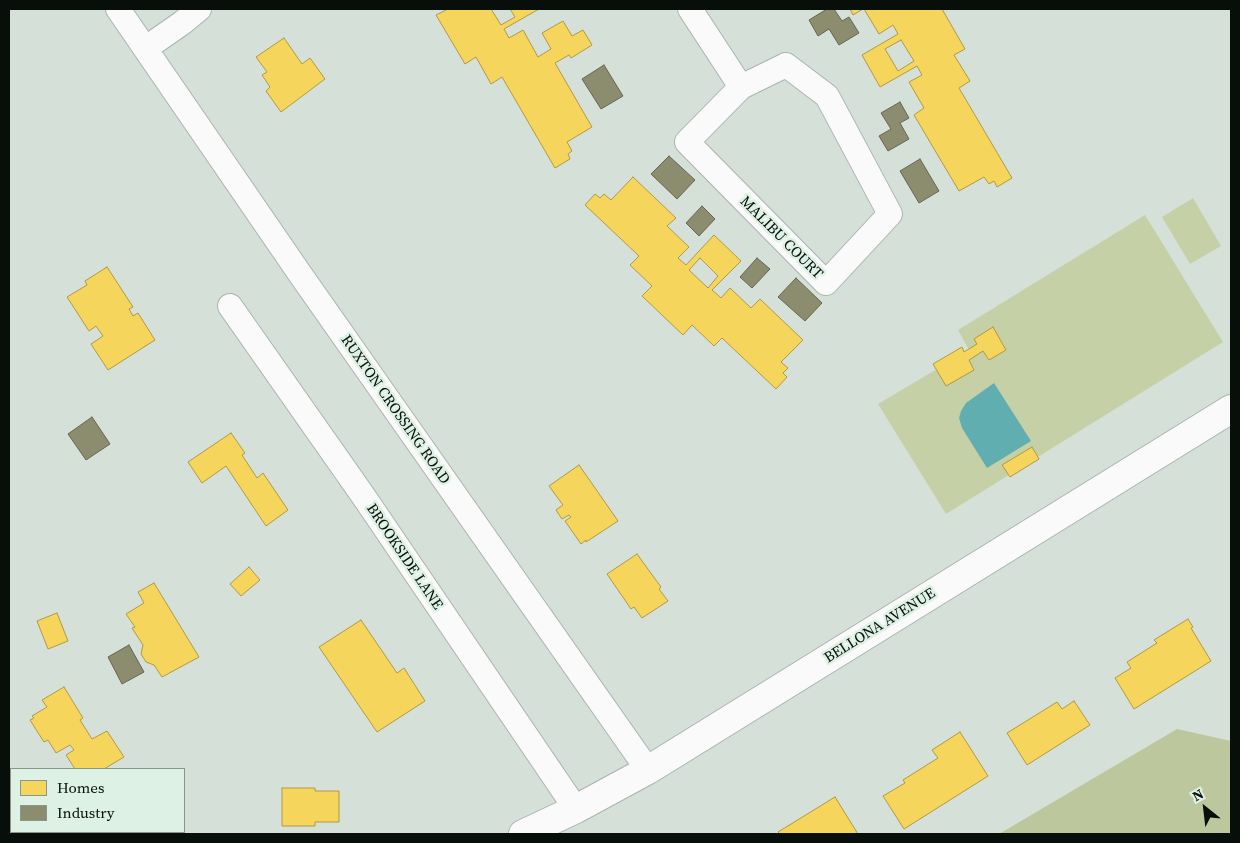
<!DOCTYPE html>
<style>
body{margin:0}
#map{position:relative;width:1240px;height:843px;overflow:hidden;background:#d5e0d9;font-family:"Source Serif 4",serif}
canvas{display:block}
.frame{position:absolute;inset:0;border:10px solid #080e0a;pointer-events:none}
.legend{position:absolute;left:10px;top:768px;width:175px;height:65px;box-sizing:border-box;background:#def1e5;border:1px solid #88968d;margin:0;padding:6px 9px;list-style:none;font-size:15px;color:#080e0a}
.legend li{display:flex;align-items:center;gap:10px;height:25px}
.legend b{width:25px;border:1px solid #88968d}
.north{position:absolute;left:1180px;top:783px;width:50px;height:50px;-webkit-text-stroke:4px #def1e5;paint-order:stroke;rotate:331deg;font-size:14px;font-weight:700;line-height:20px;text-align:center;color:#080e0a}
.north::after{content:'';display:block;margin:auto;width:18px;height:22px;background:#080e0a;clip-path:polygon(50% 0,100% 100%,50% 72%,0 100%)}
</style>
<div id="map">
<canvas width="1240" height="843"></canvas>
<div class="frame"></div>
<ul class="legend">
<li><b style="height:14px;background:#f6d55c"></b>Homes</li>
<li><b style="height:14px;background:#8c8c6e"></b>Industry</li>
</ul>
<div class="north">N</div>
</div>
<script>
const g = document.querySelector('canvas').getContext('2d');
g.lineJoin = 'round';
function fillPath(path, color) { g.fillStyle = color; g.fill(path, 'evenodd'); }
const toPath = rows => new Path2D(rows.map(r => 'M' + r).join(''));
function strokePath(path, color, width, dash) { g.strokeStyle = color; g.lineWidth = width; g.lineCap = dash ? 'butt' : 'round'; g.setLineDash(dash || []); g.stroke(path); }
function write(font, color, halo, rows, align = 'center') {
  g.font = font + ' "Source Serif 4",serif'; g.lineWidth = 5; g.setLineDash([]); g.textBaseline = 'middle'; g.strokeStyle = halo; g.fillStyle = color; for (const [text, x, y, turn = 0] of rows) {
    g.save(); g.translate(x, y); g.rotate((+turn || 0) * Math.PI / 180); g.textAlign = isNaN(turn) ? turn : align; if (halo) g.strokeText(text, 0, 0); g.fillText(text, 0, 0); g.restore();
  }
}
fillPath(toPath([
 [1193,198,1221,246,1190,264,1162,217],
 [1145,215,1223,342,946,514,878,404,969,350,958,330]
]), '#c6d0a7');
fillPath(toPath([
 [1177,729,1231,741,1231,834,999,834]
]), '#bdc79d');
fillPath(toPath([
 [994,383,1031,441,987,468,962,428,959,418,961,411,966,403]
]), '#61aeb1');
const homes = toPath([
 [448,9,491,9,501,25,515,17,510,9,539,9,504,29,509,38,523,30,538,57,551,49,542,33,563,21,572,36,583,30,592,45,571,58,569,55,555,63,592,127,567,142,572,151,568,154,570,159,555,168,502,77,491,84,476,57,465,64,436,15,448,9],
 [850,9,863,9,853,15,850,9],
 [864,9,942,9,965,49,954,55,970,81,959,88,1012,178,997,187,994,181,989,184,984,177,959,191,914,115,924,108,909,82,922,75,917,66,880,87,862,55,898,34,893,25,879,34,864,9],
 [901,40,914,61,898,71,885,49,901,40],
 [284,38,302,64,310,58,325,79,281,112,266,91,270,87,262,75,267,72,256,57,284,38],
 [633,177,676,218,667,226,689,247,678,258,686,265,714,235,741,261,712,290,721,298,730,288,751,308,760,299,803,340,781,362,788,368,783,373,787,377,776,389,722,338,714,346,692,325,683,335,642,296,652,286,630,265,639,256,585,205,595,194,600,198,604,194,611,200,633,177],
 [700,258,718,276,708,288,689,270,700,258],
 [107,267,133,307,129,309,133,316,138,313,155,340,108,370,91,344,103,336,96,326,89,331,67,297,87,285,85,281,107,267],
 [993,327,1006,350,989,360,983,351,969,360,974,370,946,386,933,364,962,347,964,352,977,344,974,339,993,327],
 [231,433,245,453,242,455,257,478,263,473,288,510,266,526,226,466,202,483,188,462,231,433],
 [1032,447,1039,459,1010,477,1002,465,1032,447],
 [579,465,618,521,586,542,586,540,581,544,565,521,571,517,569,515,562,519,556,510,563,505,549,486,579,465],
 [637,554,661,587,659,589,668,601,642,618,634,607,631,609,607,574,637,554],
 [249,567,260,580,241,596,230,584,249,567],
 [154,583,199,657,162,677,154,665,146,662,141,654,143,645,132,628,135,627,126,614,144,603,138,592,154,583],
 [57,613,68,641,48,649,37,621,57,613],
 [1188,619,1193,627,1191,628,1211,661,1134,709,1115,678,1131,668,1127,662,1157,643,1154,640,1188,619],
 [361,620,397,673,404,668,425,701,377,732,319,647,361,620],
 [64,687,83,718,80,720,92,739,107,731,124,757,104,769,75,769,66,755,74,750,70,745,56,753,48,740,44,742,30,720,34,718,32,716,47,707,42,700,64,687],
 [1074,701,1090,725,1027,765,1007,733,1057,702,1062,709,1074,701],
 [960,732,988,776,904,829,883,796,905,783,903,780,938,758,932,750,960,732],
 [282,788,315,788,315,791,339,791,339,822,315,822,315,826,282,826,282,788],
 [835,797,858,834,780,834,778,832,835,797]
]);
fillPath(homes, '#f6d55c');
strokePath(homes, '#af9943', 1);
const industry = toPath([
 [827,9,834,9,842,21,849,17,859,33,839,45,829,29,818,36,809,20,827,9],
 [604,65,623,96,601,109,582,79,604,65],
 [900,102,909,118,900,123,909,139,888,151,879,136,891,129,881,113,900,102],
 [669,156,695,180,677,199,651,174,669,156],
 [920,159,939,191,919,203,900,171,920,159],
 [702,206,715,219,699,236,686,223,702,206],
 [757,258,770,269,752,288,740,277,757,258],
 [796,278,822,303,805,321,778,297,796,278],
 [92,417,110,444,86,460,68,434,92,417],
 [129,645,144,672,122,684,108,657,129,645]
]);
fillPath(industry, '#8c8c6e');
strokePath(industry, '#646650', 1);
const minor = toPath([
 [118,9,300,274,648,770],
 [690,9,741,87],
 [146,48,182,23,199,9],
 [786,65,827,96,890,214,826,283,687,142,741,87,786,65],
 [230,306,364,497,576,809]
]);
const tertiary = toPath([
 [523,834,576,809,648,770,1231,409]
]);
strokePath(minor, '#acb3af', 26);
strokePath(tertiary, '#acb3af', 30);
strokePath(minor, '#f9faf9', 24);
strokePath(tertiary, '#f9faf9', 28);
write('15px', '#080e0a', '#def1e5', [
 ["MALIBU COURT",781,238,45],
 ["RUXTON CROSSING ROAD",395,410,55],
 ["BROOKSIDE LANE",404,557,56],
 ["BELLONA AVENUE",880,626,-32]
]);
</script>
